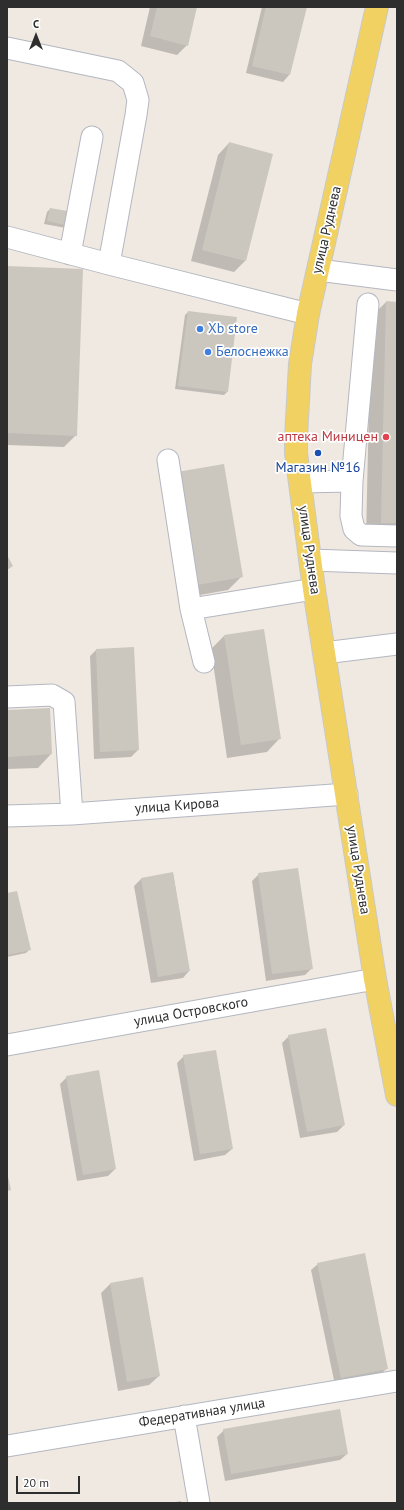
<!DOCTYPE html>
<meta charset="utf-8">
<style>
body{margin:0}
#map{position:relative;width:404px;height:1510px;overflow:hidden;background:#efe9e1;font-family:"PT Sans",sans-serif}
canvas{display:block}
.frame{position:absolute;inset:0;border:8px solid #2e2e2e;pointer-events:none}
.north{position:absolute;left:16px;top:16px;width:40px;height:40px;-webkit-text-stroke:3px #fff;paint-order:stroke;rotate:0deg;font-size:11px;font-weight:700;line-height:16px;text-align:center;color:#2e2e2e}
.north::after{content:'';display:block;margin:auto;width:14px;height:18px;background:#2e2e2e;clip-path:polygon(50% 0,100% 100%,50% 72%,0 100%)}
.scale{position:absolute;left:16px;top:1476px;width:64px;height:18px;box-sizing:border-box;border:2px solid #2e2e2e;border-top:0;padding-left:5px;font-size:12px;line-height:14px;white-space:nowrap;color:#2e2e2e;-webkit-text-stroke:3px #fff;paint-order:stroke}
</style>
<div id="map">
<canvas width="404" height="1510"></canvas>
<div class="frame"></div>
<div class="north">С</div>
<div class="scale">20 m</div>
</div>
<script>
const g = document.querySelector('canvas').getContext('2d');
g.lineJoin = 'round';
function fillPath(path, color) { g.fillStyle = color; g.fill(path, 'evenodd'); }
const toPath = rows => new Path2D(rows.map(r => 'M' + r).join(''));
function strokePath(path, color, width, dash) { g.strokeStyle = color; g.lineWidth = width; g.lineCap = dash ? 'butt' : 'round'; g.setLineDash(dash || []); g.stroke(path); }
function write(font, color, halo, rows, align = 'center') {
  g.font = font + ' "PT Sans",sans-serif'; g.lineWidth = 3.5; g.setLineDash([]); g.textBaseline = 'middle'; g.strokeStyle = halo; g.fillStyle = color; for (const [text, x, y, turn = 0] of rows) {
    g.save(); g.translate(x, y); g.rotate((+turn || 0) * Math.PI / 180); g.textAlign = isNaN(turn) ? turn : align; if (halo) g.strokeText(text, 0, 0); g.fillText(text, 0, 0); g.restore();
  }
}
fillPath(toPath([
 [150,7,196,7,187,45,177,55,141,46],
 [262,7,306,7,289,75,283,82,246,73],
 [229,143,245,261,234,272,191,261,218,155],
 [50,209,72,213,66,228,44,224,47,212],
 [7,267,76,435,64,447,7,445],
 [386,302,397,303,397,538,366,537,371,317],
 [188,312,227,392,224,395,175,389,185,315],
 [164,487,242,576,228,590,183,598],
 [224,636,280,738,267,752,227,758,211,649],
 [133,648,138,750,131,757,94,759,90,656,96,650],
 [7,711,51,754,38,768,7,769],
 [173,873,189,971,183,978,151,983,134,886,141,879],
 [259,874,312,968,305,975,266,981,252,881],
 [7,894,30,949,26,953,7,957],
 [289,1036,344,1125,337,1132,300,1138,282,1043],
 [184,1056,232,1149,225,1155,194,1161,177,1063],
 [67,1077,115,1169,108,1176,77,1181,60,1084],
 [318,1264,387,1368,380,1375,335,1385,311,1270],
 [111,1283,159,1376,149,1385,118,1391,101,1293],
 [224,1430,347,1454,340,1460,225,1481,217,1437],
 [181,1501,181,1503,171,1503]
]), '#0003');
fillPath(toPath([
 [157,7,197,7,188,46,150,36],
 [266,7,307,7,290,75,252,66],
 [229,142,273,154,246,261,202,250],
 [50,208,73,212,70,226,47,221],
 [7,266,83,269,77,436,7,433],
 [386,301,397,302,397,523,381,523],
 [188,311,237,317,228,392,178,386],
 [224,464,243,577,197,585,177,472],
 [7,555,13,566,7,570],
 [264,629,281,739,241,745,224,635],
 [134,647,139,750,100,752,96,649],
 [50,708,52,754,7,757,7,710],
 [298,868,313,969,272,974,258,873],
 [173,872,190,971,158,977,141,878],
 [17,891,31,950,7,955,7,893],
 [326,1028,345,1125,307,1132,288,1035],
 [216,1050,233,1149,200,1154,183,1055],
 [99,1070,116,1169,83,1175,66,1076],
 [7,1172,11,1190,7,1191],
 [365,1253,388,1369,341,1378,317,1263],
 [143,1277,160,1376,127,1382,110,1283],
 [340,1409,348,1454,231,1474,223,1429]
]), '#cbc7bf');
const minor = toPath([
 [7,48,118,71,133,83,138,100,136,115,109,264],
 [7,237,109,264,308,314],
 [70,254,92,137],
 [318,270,397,280],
 [368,304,352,481,351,516,354,529,361,535,397,536],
 [168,460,191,609,204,662],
 [300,482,352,481],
 [310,560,397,563],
 [191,609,314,589],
 [324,653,397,644],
 [7,697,52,695,64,702,72,814],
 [7,816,72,814,347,794],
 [7,1045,375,979],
 [184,1416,199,1503],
 [7,1446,397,1381]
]);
const major = toPath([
 [377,7,308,314,300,364,296,438,296,453,314,589,375,979,397,1095]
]);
strokePath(minor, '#b4b7c1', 23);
strokePath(major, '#c9c9c9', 24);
strokePath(minor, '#fff', 21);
strokePath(major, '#f2d163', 22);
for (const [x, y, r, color] of [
 [200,329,4,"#3f7fe0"],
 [208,352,4,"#3f7fe0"],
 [386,437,4,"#e0444e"],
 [318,453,4,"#1a4fb4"]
]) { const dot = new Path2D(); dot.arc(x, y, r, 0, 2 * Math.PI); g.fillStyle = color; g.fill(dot); strokePath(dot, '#fff', 1.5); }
write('14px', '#2e2e2e', '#fff', [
 ["улица Руднева",327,230,-77],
 ["улица Руднева",309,550,82],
 ["улица Кирова",177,806,-4],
 ["улица Руднева",358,870,81],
 ["улица Островского",191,1012,-10],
 ["Федеративная улица",202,1413,-9]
]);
write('14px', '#366cbe', '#fff', [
 ["Xb store",208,329],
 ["Белоснежка",216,352]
], 'left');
write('14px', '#be3a42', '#fff', [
 ["аптека Миницен",378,437]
], 'right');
write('14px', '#164399', '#fff', [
 ["Магазин №16",318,468]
]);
</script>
